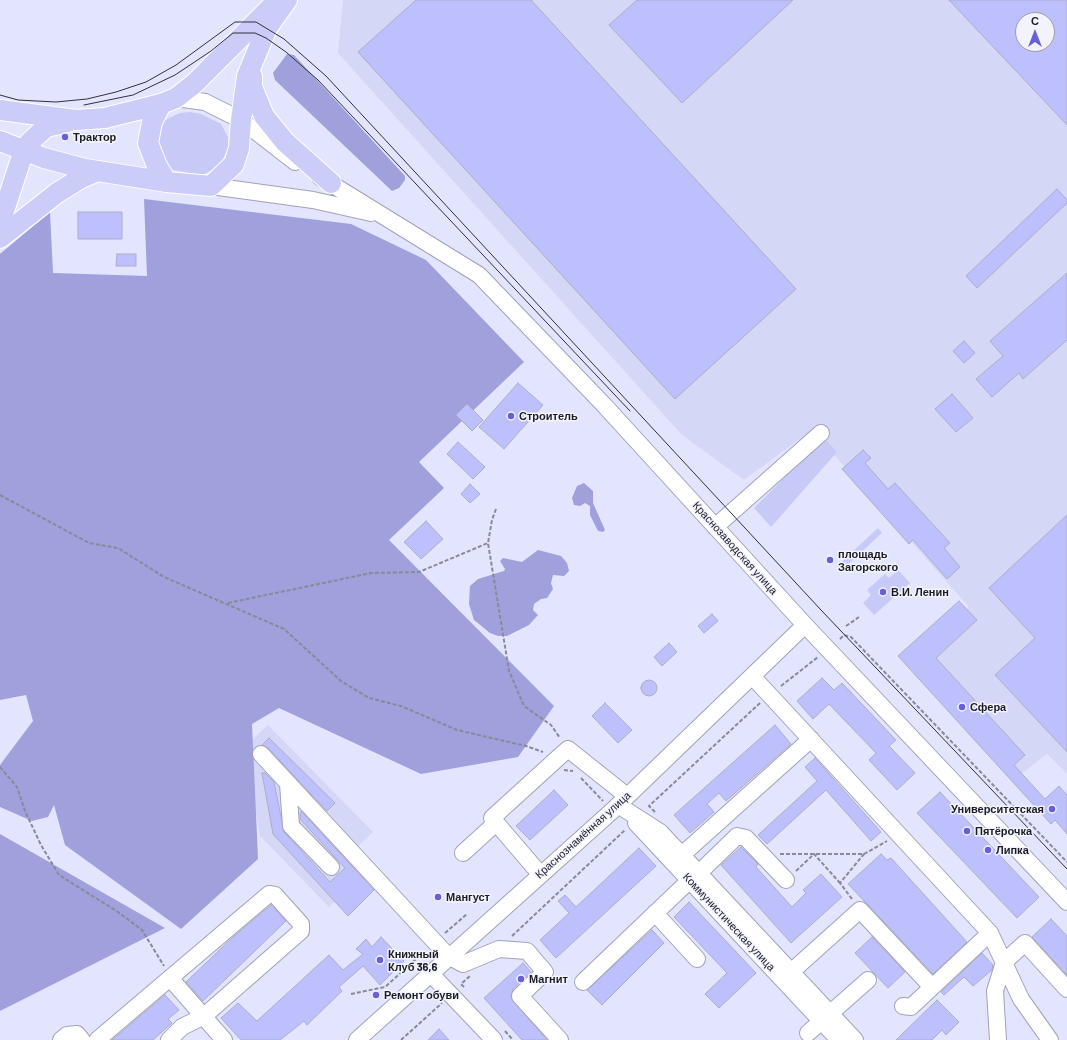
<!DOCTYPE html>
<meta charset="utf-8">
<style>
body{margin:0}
#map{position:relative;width:1067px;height:1040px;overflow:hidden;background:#e3e4fe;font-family:Barlow,sans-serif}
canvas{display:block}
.north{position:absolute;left:1015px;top:12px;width:40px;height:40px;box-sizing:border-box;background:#f2f3fd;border:1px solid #9c9da7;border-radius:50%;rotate:0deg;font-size:11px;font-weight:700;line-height:16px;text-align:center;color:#1c1c25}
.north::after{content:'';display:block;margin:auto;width:14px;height:18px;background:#6a5fd9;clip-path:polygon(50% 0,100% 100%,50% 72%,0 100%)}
</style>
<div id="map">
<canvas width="1067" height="1040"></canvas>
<div class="north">С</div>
</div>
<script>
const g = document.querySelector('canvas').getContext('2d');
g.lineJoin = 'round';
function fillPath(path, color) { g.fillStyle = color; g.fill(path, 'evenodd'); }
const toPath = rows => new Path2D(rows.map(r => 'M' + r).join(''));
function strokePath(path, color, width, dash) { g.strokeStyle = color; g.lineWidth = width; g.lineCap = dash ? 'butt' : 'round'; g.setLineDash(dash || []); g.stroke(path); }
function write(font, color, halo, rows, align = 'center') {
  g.font = font + ' Barlow,sans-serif'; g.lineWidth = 3; g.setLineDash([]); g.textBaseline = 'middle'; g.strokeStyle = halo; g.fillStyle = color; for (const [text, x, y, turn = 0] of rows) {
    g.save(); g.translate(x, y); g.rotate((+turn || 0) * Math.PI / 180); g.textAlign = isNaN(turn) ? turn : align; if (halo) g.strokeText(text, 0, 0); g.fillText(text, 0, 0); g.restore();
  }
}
fillPath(toPath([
 [343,0,1067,0,1067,774,1047,754,1017,777,911,666,969,607,812,430,744,480,682,435,338,53],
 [1023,20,1047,20,1047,44,1023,44],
 [268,725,373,832,355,849,371,866,329,907,260,836,245,747]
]), '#d5d7f7');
fillPath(toPath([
 [190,112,201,114,221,124,228,137,228,148,223,159,214,169,202,175,173,170,162,164,156,134,161,123,169,118,180,113],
 [824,438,837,452,771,527,754,508],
 [878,528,882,533,841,571,837,566],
 [898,570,910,583,874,615,863,603,871,595,867,590,885,574,889,578]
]), '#c7c9f7');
fillPath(toPath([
 [287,54,294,55,405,176,405,180,399,188,392,191,275,80,273,73],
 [144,199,351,224,426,260,524,362,419,462,444,488,389,540,554,706,518,757,421,774,279,708,252,724,258,859,181,929,65,845,54,805,48,817,32,821,0,807,0,765,33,721,26,695,0,700,0,254,50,212,53,273,147,276],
 [584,483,593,491,593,503,605,530,603,532,598,531,590,515,590,506,585,503,580,506,574,505,572,498,577,486],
 [538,550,561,556,567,563,569,571,564,576,553,575,551,583,553,589,547,598,541,599,534,604,533,610,538,615,529,625,507,636,498,636,490,633,474,620,469,604,470,586,478,579,504,571,505,569,500,561,503,558,522,562],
 [0,834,165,928,0,1011]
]), '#9fa0dc');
const building = toPath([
 [416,0,531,0,796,289,675,399,358,52,416,0],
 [637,0,793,0,682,103,609,25,637,0],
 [949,0,1067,0,1067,125,949,0],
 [1023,20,1047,20,1047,44,1023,44,1023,20],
 [1057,189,1067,200,1067,203,977,288,966,276,1057,189],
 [78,212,122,212,122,239,78,239,78,212],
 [117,254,136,254,136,266,116,266,117,254],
 [1067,273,1067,340,1023,379,1019,373,992,397,976,379,1003,356,990,341,1067,273],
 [964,341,975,353,964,363,953,351,964,341],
 [518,383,543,405,504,449,479,427,518,383],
 [952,394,973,418,956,432,935,409,952,394],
 [467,404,483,420,472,431,456,415,467,404],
 [458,442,485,467,473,479,447,454,458,442],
 [863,450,871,458,865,463,888,489,895,483,950,543,944,548,960,567,947,579,913,540,909,544,842,469,863,450],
 [470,484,480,494,470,503,461,494,470,484],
 [1067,515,1067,752,995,675,1035,638,989,588,1067,515],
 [426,521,443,539,421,559,404,542,426,521],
 [959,601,977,620,936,658,1025,755,1014,765,1045,799,1059,786,1067,795,1067,834,1055,820,1051,824,898,656,959,601],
 [712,614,718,621,704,633,698,626,712,614],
 [669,643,677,652,662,666,654,657,669,643],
 [822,678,834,690,842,683,896,740,889,746,915,773,897,790,869,760,876,753,829,704,813,719,797,701,822,678],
 '641 688a8 8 0 1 1 16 0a8 8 0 1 1-16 0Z',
 [605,703,632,730,618,743,592,716,605,703],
 [775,725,791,744,726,801,719,793,707,804,714,812,690,833,674,815,775,725],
 [269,738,335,803,327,811,268,748,262,745,269,738],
 [815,758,881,832,871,841,826,790,767,844,758,835,817,781,805,767,815,758],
 [262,773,265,773,274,782,284,832,330,882,345,868,300,819,301,811,374,890,348,916,273,834,262,773],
 [554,790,568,805,530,840,516,826,554,790],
 [940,792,1039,897,1017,918,917,813,940,792],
 [741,847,758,864,756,867,792,907,806,893,803,890,821,874,842,897,791,943,721,865,741,847],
 [639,848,656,866,556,958,540,940,569,913,558,901,565,895,576,907,639,848],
 [881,854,887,860,891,858,967,942,933,974,848,884,881,854],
 [689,902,756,973,719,1008,705,994,727,973,674,917,689,902],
 [271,905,286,921,203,1001,186,982,233,937,271,905],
 [1051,919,1067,936,1067,975,1032,937,1051,919],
 [652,930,664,943,602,1005,587,990,652,930],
 [381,937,404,961,380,985,363,966,339,987,342,991,307,1025,304,1021,280,1040,241,1040,221,1018,238,1003,257,1021,329,955,343,970,363,954,356,949,366,939,372,947,381,937],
 [872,937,905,972,888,988,855,953,872,937],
 [982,953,993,965,992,970,973,986,964,977,944,995,941,992,982,953],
 [523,963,531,972,513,989,511,998,547,1040,522,1040,484,998,523,963],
 [165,995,179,1010,168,1019,172,1023,153,1040,112,1040,165,995],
 [937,1000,959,1022,946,1035,942,1030,932,1040,896,1040,937,1000],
 [439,1029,449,1040,428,1040,439,1029]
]);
fillPath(building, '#bec0fe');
strokePath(building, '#acadc6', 1);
const minor = toPath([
 [176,98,205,102,241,120,295,162],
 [320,177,479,275,604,405,805,625,1067,902],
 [211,186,313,200,371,213],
 [715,527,821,433],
 [752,676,990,933,1021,999,1050,1040],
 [261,754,448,956,463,964,499,949,527,951,545,972,520,996,560,1040],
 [288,784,291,826,331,867],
 [618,805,660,832,855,1040],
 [636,823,839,1040],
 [463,853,496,823],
 [674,862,811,739],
 [699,873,737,836,746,838,786,880],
 [540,874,492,818,559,757,568,749,627,796],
 [655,913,697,959],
 [791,972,860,910,932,987],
 [430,973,494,1040],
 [170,978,224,1040],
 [583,982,690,880],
 [903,1006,911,1007,990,933],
 [808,1033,868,980],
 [61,1040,67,1035,77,1034,82,1040],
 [97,1040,269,894,275,895,301,924,301,931,204,1016,182,1027,169,1040],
 [357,1040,612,811,805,625],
 [998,1040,995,991,1004,962,1025,943,1067,989]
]);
const major = toPath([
 [252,76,252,87,264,116,285,142,331,183],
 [161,104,152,122,148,143,157,166,167,182],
 [0,110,76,120,105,118,161,104,176,98,195,83,272,6],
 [0,141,44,158,85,169,167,182,211,186,234,164,239,148,241,120,247,76,267,28,287,0],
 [0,223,24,150,30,142,46,127,68,122],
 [0,238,57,193,81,178,98,171]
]);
strokePath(minor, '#a1a2ba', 18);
strokePath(major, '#fff', 22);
strokePath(toPath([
 [0,495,89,543,118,548,164,577,284,629,341,681,369,698,401,706,457,730,526,746,543,752],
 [496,509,492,520,488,543,509,671,524,706,551,725,560,738],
 [228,603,371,573,419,572,488,543],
 [846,626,859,617],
 [840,639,844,635,851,637,1067,862],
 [781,686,818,657],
 [0,767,17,787,25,811,41,845,59,875,118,912,142,930,164,966],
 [564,770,573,771],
 [581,778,603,801],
 [655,812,649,806,760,703],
 [780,854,864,854,887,841],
 [796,871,814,854,840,883],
 [852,899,840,883,864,854],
 [445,933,467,914],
 [512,936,625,830],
 [464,987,461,984,470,976],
 [351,994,385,987,425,951],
 [505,1031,513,1040],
 [401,1040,442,1003]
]), '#89899b', 2, [4, 2]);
strokePath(minor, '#fff', 16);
strokePath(major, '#cbccf8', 20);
strokePath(toPath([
 [0,95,18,100,56,102,87,99,116,92,146,82,176,65,235,22,256,22,284,39,326,76,821,610,1067,869],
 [84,105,133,95,175,75,211,51,233,33,255,33,266,38,286,52,318,80,630,411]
]), '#31313b', 1);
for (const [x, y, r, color] of [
 [65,137,4,"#6a5fd9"],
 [511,416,4,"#6a5fd9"],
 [830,560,4,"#6a5fd9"],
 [883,592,4,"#6a5fd9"],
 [962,707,4,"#6a5fd9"],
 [1052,809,4,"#6a5fd9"],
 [967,831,4,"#6a5fd9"],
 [988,850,4,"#6a5fd9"],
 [438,897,4,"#6a5fd9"],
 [380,960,4,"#6a5fd9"],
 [521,979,4,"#6a5fd9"],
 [376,995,4,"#6a5fd9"]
]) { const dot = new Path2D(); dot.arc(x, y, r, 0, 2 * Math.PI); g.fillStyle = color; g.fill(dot); strokePath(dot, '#f2f3fd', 1.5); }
write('bold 11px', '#1c1c25', '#f2f3fd', [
 ["Трактор",73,137],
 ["Строитель",519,416],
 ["площадь",838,554],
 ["Загорского",838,567],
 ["В.И. Ленин",891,592],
 ["Сфера",970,707],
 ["Университетская",1044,809,"right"],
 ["Пятёрочка",975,831],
 ["Липка",996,850],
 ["Мангуст",446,897],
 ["Книжный",388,954],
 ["Клуб 36,6",388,967],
 ["Магнит",529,979],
 ["Ремонт обуви",384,995]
], 'left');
write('11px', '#1c1c25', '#f2f3fd', [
 ["Краснозаводская улица",735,548,48],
 ["Краснознамённая улица",583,835,-42],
 ["Коммунистическая улица",729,922,47]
]);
</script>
